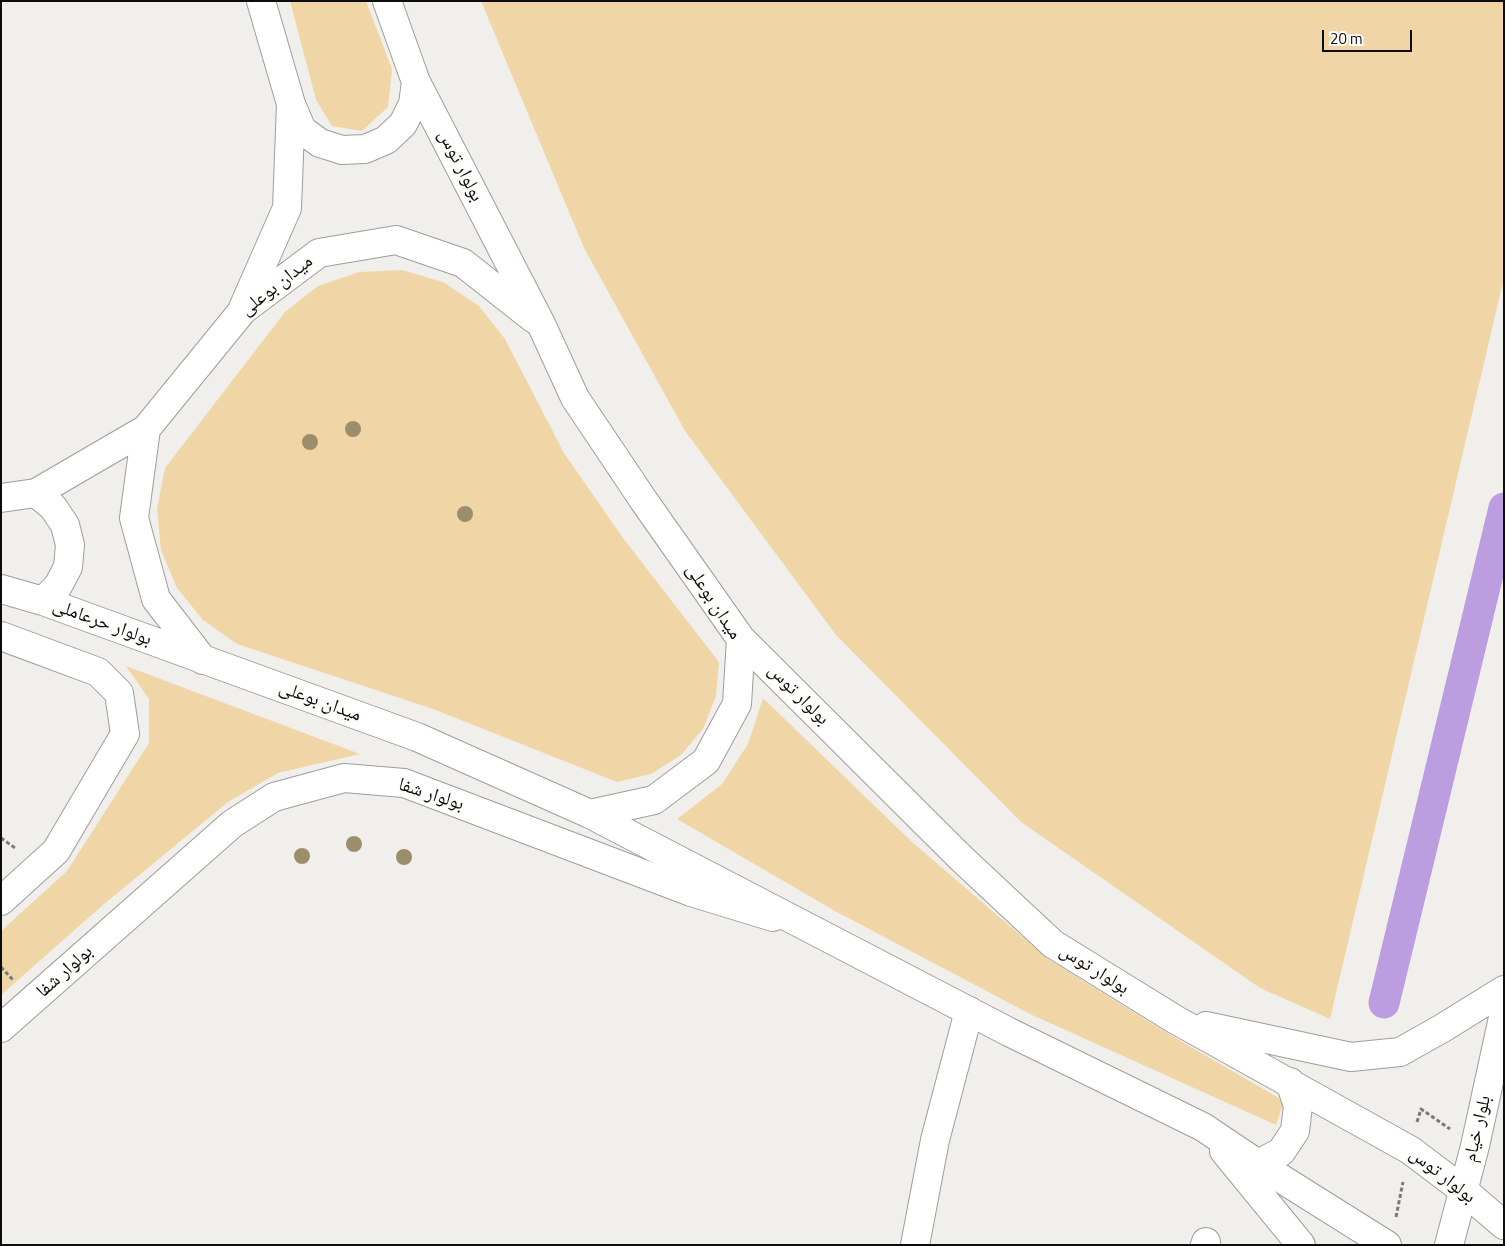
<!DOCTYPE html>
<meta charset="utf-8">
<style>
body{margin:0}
#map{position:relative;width:1505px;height:1246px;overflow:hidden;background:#f1efec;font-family:"Titillium Web",sans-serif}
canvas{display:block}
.frame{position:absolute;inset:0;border:2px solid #0d0c0c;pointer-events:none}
.scale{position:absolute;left:1322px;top:30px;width:90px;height:22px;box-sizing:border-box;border:2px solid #0d0c0c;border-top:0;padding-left:6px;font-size:15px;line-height:18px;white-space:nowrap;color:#0d0c0c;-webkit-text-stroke:4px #fefdfa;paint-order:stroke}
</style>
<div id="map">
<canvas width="1505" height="1246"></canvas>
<div class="frame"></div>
<div class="scale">20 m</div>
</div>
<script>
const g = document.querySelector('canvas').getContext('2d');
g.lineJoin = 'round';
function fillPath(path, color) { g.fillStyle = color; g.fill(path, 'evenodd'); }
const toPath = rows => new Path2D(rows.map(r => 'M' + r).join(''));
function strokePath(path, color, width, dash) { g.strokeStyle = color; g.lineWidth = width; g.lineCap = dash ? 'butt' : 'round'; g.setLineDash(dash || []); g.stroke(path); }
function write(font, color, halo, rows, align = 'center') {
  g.font = font + ' "Titillium Web","Noto Naskh Arabic",sans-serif'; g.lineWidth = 5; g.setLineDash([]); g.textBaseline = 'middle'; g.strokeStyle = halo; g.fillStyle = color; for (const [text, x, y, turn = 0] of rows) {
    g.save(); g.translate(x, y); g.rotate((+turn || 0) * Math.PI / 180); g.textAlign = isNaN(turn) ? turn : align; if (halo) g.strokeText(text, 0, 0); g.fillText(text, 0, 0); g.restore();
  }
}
fillPath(toPath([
 [290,1,366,1,392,69,388,107,362,131,332,126,316,100],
 [481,1,1504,1,1504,278,1330,1019,1260,988,1021,822,836,635,685,431,584,248],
 [402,270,443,282,479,306,505,339,564,453,623,538,719,662,716,696,703,729,681,755,651,774,617,782,433,709,237,644,203,620,177,588,161,550,157,509,165,468,285,312,318,286,359,272],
 [126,666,360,754,278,773,228,802,103,905,1,995,1,931,67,871,149,743,149,699],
 [763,698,911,841,1048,959,1172,1036,1284,1101,1276,1125,1030,1014,835,911,677,819,722,784,748,744]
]), '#f0d6a7');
strokePath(toPath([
 [1384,1003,1504,508]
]), '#bb9de0', 31);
const minor = toPath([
 [1,636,98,672,119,693,125,734,56,851,1,901],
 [1,1028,232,824,274,797,344,778,404,783,691,892,773,917],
 [915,1245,935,1140,969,1011],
 [1205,1245,1206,1242]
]);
const major = toPath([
 [387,1,416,82,542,326,575,398,644,501,741,639,962,859,1053,944,1176,1020,1410,1150,1463,1190,1504,1225],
 [291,104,302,130,320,143,342,150,365,149,386,140,403,124,413,104,416,82],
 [243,308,287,208,291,104,261,1],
 [36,493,53,507,65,525,70,545,68,567,58,586,43,601],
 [1,498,36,493,146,429],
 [1,589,43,601,417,737,590,814,1009,1032,1203,1127,1258,1164,1387,1245],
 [203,660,156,599,134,518,146,429,243,310,319,253,396,240,463,263,534,319],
 [590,814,654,800,706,761,737,704,741,639],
 [1206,1026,1351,1057,1400,1052,1441,1029,1504,990],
 [1224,1151,1301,1245],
 [1258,1164,1281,1152,1295,1131,1298,1106,1290,1082],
 [1449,1245,1475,1146,1504,1013]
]);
strokePath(minor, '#9f9d9b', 30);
strokePath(major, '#9f9d9b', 30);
strokePath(toPath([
 [1,838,15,848],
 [1,967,13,980],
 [1417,1122,1421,1109,1450,1129],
 [1396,1217,1403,1182]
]), '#7b7978', 3, [4, 2.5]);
strokePath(minor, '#fff', 28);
strokePath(major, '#fff', 28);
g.fillStyle = '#9d8e6b';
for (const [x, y] of [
 [353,429],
 [310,442],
 [465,514],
 [354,844],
 [302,856],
 [404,857]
]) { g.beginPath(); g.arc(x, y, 8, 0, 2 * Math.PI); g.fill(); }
write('19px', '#0d0c0c', '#fefdfa', [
 ["بولوار توس",460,166,63],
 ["میدان بوعلی",277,286,-38],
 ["میدان بوعلی",713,602,57],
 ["بولوار حرعاملی",102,623,20],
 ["بولوار توس",798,695,45],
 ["میدان بوعلی",320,702,20],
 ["بولوار شفا",431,795,18],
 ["بولوار توس",1094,970,32],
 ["بولوار شفا",65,972,-42],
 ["بلوار خیام",1478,1129,-77],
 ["بولوار توس",1442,1176,38]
]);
</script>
